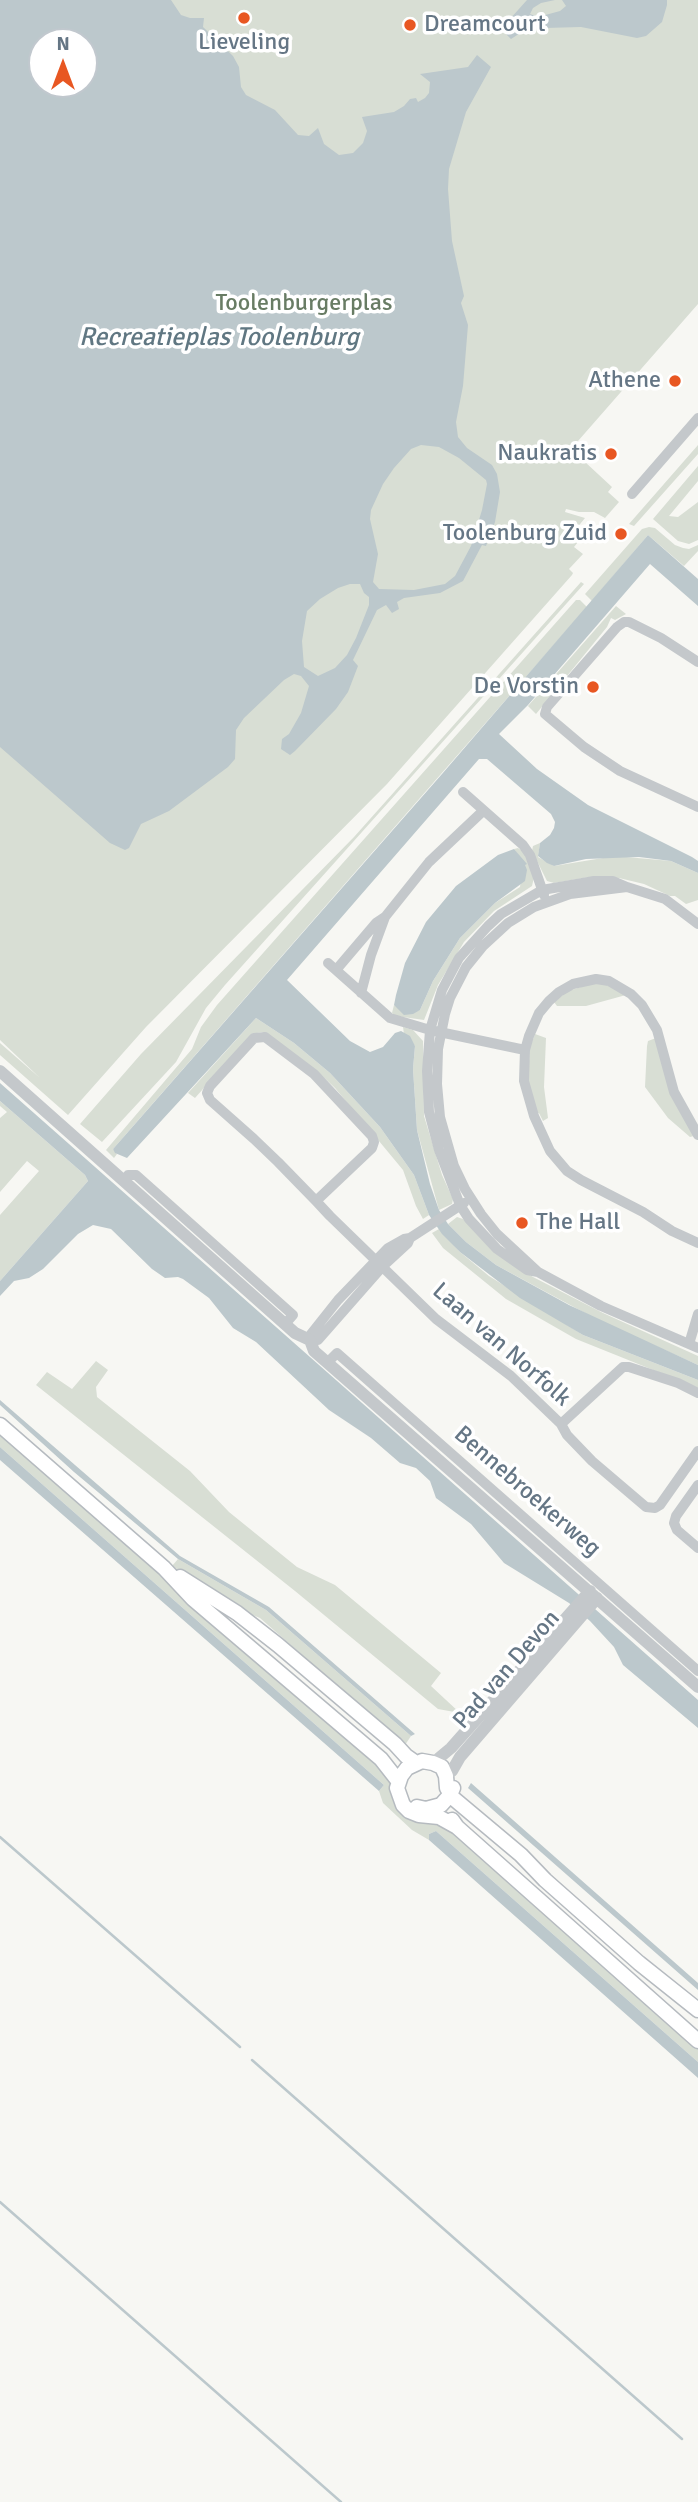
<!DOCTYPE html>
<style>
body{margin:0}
#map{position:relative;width:698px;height:2502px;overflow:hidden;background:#f7f7f3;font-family:Signika,sans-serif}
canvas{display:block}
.north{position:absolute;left:28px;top:28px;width:70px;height:70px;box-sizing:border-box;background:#fff;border:2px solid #c1c8ce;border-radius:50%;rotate:0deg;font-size:19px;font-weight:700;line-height:28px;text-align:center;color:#657685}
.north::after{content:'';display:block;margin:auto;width:24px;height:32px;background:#e85722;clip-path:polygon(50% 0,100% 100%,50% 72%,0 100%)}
</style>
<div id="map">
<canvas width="698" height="2502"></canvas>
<div class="north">N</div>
</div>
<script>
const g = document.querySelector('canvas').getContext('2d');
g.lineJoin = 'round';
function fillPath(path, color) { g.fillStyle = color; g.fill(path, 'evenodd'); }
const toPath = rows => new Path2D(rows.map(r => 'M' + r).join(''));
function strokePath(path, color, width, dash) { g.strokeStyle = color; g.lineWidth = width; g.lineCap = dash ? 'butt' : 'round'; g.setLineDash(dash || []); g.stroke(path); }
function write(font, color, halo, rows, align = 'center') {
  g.font = font + ' Signika,sans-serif'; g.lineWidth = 7; g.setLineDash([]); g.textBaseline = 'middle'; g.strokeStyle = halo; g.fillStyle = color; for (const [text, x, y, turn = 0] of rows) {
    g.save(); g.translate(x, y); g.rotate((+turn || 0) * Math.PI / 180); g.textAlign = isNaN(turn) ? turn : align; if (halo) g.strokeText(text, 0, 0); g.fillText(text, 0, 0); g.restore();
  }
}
fillPath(toPath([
 [0,0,698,0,698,304,571,449,612,487,608,492,619,502,605,518,594,512,579,512,566,509,565,512,585,518,572,534,578,542,574,547,583,554,569,569,573,573,572,575,387,784,146,1027,68,1115,0,1055,0,1043,40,1078,0,1040],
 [42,42,84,42,84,84,42,84],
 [698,445,698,454,634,526,629,524],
 [698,466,698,481,669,516,678,517,698,502,698,540,689,544,678,541,653,519],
 [649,527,655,528,675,545,683,548,689,549,698,545,698,551,684,566,648,535,592,601,585,594,642,529],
 [581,582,584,584,225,985,206,1008,176,1062,102,1142,80,1124,141,1054,354,837],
 [576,600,580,600,587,607,113,1149,117,1154,114,1158,106,1150,192,1049,201,1027,217,1005],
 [616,606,626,614,615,620,611,618,607,627,536,714,528,706],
 [540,843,538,857,554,866,615,856,671,861,698,873,698,900,686,904,675,896,670,896,644,884,619,878,589,877,554,883,547,881,532,851,533,846],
 [518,848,524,852,534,877,532,886,494,911,464,942,438,985,424,1020,396,1016,392,1013,394,1005,405,1013,420,1010,433,981,460,938,495,903,520,887,523,862,514,849],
 [594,983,603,983,626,995,586,1006,557,1006,554,1002,568,991],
 [256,1018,294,1043,330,1073,380,1127,414,1175,429,1215,423,1219,416,1206,403,1170,335,1088,316,1070,262,1032,252,1034,195,1098,188,1093],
 [403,1027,413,1030,423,1041,424,1116,442,1175,453,1199,452,1204,439,1210,417,1130,413,1069,415,1046,404,1034],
 [535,1034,546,1038,544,1087,548,1118,543,1121,539,1113,536,1114,528,1084,530,1042,532,1042],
 [656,1038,694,1136,690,1137,668,1118,645,1087,647,1046,648,1041],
 [0,1101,85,1175,88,1181,0,1281,0,1215,39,1171,27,1161,0,1192,0,1118,7,1112,0,1106],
 [457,1217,463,1219,505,1259,533,1277,603,1313,698,1356,698,1365,596,1319,496,1265,466,1242,448,1224],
 [439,1229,460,1252,489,1276,583,1335,698,1380,698,1388,576,1339,506,1299,443,1248,432,1233],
 [96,1361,108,1370,96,1387,97,1397,190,1471,229,1512,297,1567,335,1585,441,1673,431,1686,460,1713,438,1709,295,1591,36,1385,47,1372,72,1389],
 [0,1433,392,1777,395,1800,444,1823,698,2044,698,2062,436,1831,429,1834,429,1840,412,1830,383,1803,379,1791,384,1785,0,1447],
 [178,1559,266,1610,411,1736,405,1745,260,1618,238,1609,172,1566]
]), '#d8ded4');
fillPath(toPath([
 [0,0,171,0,181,15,190,18,204,18,203,27,233,56,239,67,241,87,246,95,275,110,298,135,309,136,318,128,324,144,339,155,353,153,363,143,367,131,362,117,394,112,404,106,410,99,416,98,418,102,425,98,429,93,430,82,420,74,468,67,477,55,491,67,466,112,449,169,448,189,452,241,464,296,461,303,468,325,463,386,456,422,458,437,467,448,492,465,497,474,500,492,495,522,486,546,482,545,463,581,440,593,404,598,397,602,399,609,392,613,386,605,377,610,353,660,358,666,348,692,336,709,295,751,290,755,281,749,282,739,289,734,301,713,309,686,301,676,294,674,284,680,244,718,236,730,235,759,228,767,169,811,141,824,129,848,125,850,110,843,0,747],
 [42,42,84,42,84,84,42,84],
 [421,445,439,447,459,458,486,480,487,484,482,510,471,546,455,576,445,584,414,590,379,589,373,582,378,554,370,519,371,510,383,484,394,468,411,449],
 [350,584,360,584,364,593,369,597,369,605,356,638,347,655,335,668,318,676,304,667,302,641,307,611,320,599,338,588],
 [527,0,555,0,541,3,533,8,530,14,538,17,560,11,566,6,562,0,667,0,667,5,662,22,646,36,637,38,581,27,545,28,525,30,511,39,501,29],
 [648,535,698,579,698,606,650,564,528,705,499,734,537,769,588,805,692,857,698,861,698,873,671,861,639,857,586,859,554,866,547,863,538,856,540,843,550,835,554,828,555,822,551,814,487,759,479,759,287,980,350,1041,370,1052,383,1047,395,1033,401,1031,410,1036,415,1046,413,1069,417,1130,430,1184,439,1210,448,1224,466,1242,496,1265,569,1305,698,1365,698,1380,583,1335,520,1298,460,1252,442,1234,429,1215,414,1175,380,1127,330,1073,294,1043,256,1018,127,1158,115,1153,113,1149,442,774],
 [514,849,527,864,525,865,527,870,525,881,495,903,460,938,433,981,420,1010,413,1014,404,1015,394,1005,396,995,405,963,426,922,456,886,498,855],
 [0,1083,698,1700,698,1728,623,1665,614,1647,590,1621,569,1603,504,1563,471,1524,436,1498,430,1481,416,1468,400,1463,371,1438,329,1410,256,1342,233,1328,209,1298,183,1279,178,1277,165,1278,152,1269,111,1229,93,1225,78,1234,43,1269,29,1278,14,1281,0,1296,0,1281,88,1181,85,1175,0,1101],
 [0,1400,180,1556,269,1607,415,1734,411,1736,266,1610,178,1559,74,1472,0,1405],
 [0,1447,384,1785,379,1791,0,1460],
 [471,1783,698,1983,698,1990,468,1788],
 [436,1831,698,2062,698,2078,429,1840,429,1834]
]), '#bcc8cc');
strokePath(toPath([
 [0,1837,240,2047],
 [252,2060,682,2439],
 [0,2202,341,2502]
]), '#bcc8cc', 2.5);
const secondary = toPath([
 [0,1425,164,1568,193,1599,381,1759,399,1782],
 [180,1577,237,1613,278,1645,395,1744,406,1756,416,1763],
 [417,1807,426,1809,441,1805,450,1795,453,1788],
 [452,1820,457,1827,698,2041],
 [457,1827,439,1817,419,1815,409,1811,403,1805,397,1788,401,1776,407,1768,422,1761,433,1763,442,1767,446,1776,447,1788,453,1798,521,1855,545,1880,639,1963,698,2010]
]);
strokePath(secondary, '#b6bbc0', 17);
strokePath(toPath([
 [632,494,698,418],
 [698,662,661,638,629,622,624,622,617,627,547,707,545,714,584,747,620,771,698,807],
 [463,792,523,845,530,855,544,895],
 [594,881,613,881,627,887,570,894,534,907,508,923,483,946,466,967,450,998,445,1014,438,1049,437,1084,440,1117,454,1166,465,1189,481,1214,497,1234,538,1272,527,1270,497,1249,469,1219,460,1205,439,1150,429,1112,427,1071,430,1030,442,990,452,971,459,958,488,926,501,914,542,890,594,881],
 [627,887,665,899,698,924],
 [328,963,390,1018,430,1030,525,1050],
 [336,970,376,923,385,917],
 [361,993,371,955,385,917,429,862,483,811],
 [698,1135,674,1092,657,1030,642,1005,631,994,609,981,596,979,573,984,559,992,549,1001,539,1013,529,1036,525,1050,524,1081,534,1116,550,1151,567,1171,581,1180,643,1212,672,1231,698,1243],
 [124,1181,128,1175,136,1175,293,1315,286,1323],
 [316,1201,372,1148,374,1142,372,1136,314,1074,265,1037,254,1038,210,1086,207,1093,210,1100,254,1139,278,1162,316,1201,330,1216,436,1319,511,1376,561,1424,567,1435,592,1461,646,1507,655,1508,660,1505,698,1451],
 [538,1272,601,1306,698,1348],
 [310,1340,311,1334,338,1300,388,1248,404,1239,410,1238,464,1203],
 [310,1340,318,1340,383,1266,408,1243,410,1238],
 [689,1344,698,1314],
 [329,1361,337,1353,698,1671],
 [561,1424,623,1367,629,1367,678,1383,698,1393],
 [698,1485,676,1516,674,1523,677,1530,698,1548]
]), '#c4c8cb', 10);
strokePath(toPath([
 [0,1071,295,1333,310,1340,314,1351,698,1687],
 [439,1758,451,1748,590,1591],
 [452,1771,460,1757,597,1598]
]), '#c4c8cb', 12);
strokePath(secondary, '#fff', 14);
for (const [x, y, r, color] of [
 [244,18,7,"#e85722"],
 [410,25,7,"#e85722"],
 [675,381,7,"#e85722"],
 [611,454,7,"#e85722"],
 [621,534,7,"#e85722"],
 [593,687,7,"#e85722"],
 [522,1223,7,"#e85722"]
]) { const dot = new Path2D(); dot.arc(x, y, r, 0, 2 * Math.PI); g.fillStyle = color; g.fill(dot); strokePath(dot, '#fff', 2.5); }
write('24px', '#657685', '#fff', [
 ["Dreamcourt",424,25,"left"],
 ["Lieveling",244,43,"center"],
 ["Athene",661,381],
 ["Naukratis",597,454],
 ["Toolenburg Zuid",607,534],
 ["De Vorstin",579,687],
 ["The Hall",536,1223,"left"]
], 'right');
write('24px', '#687c64', '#fff', [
 ["Toolenburgerplas",304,304]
]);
write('24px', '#657685', '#fff', [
 ["Laan van Norfolk",501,1345,41],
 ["Bennebroekerweg",527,1492,41],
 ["Pad van Devon",507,1670,-49]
]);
write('italic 26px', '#607782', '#fff', [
 ["Recreatieplas Toolenburg",219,338]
]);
</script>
